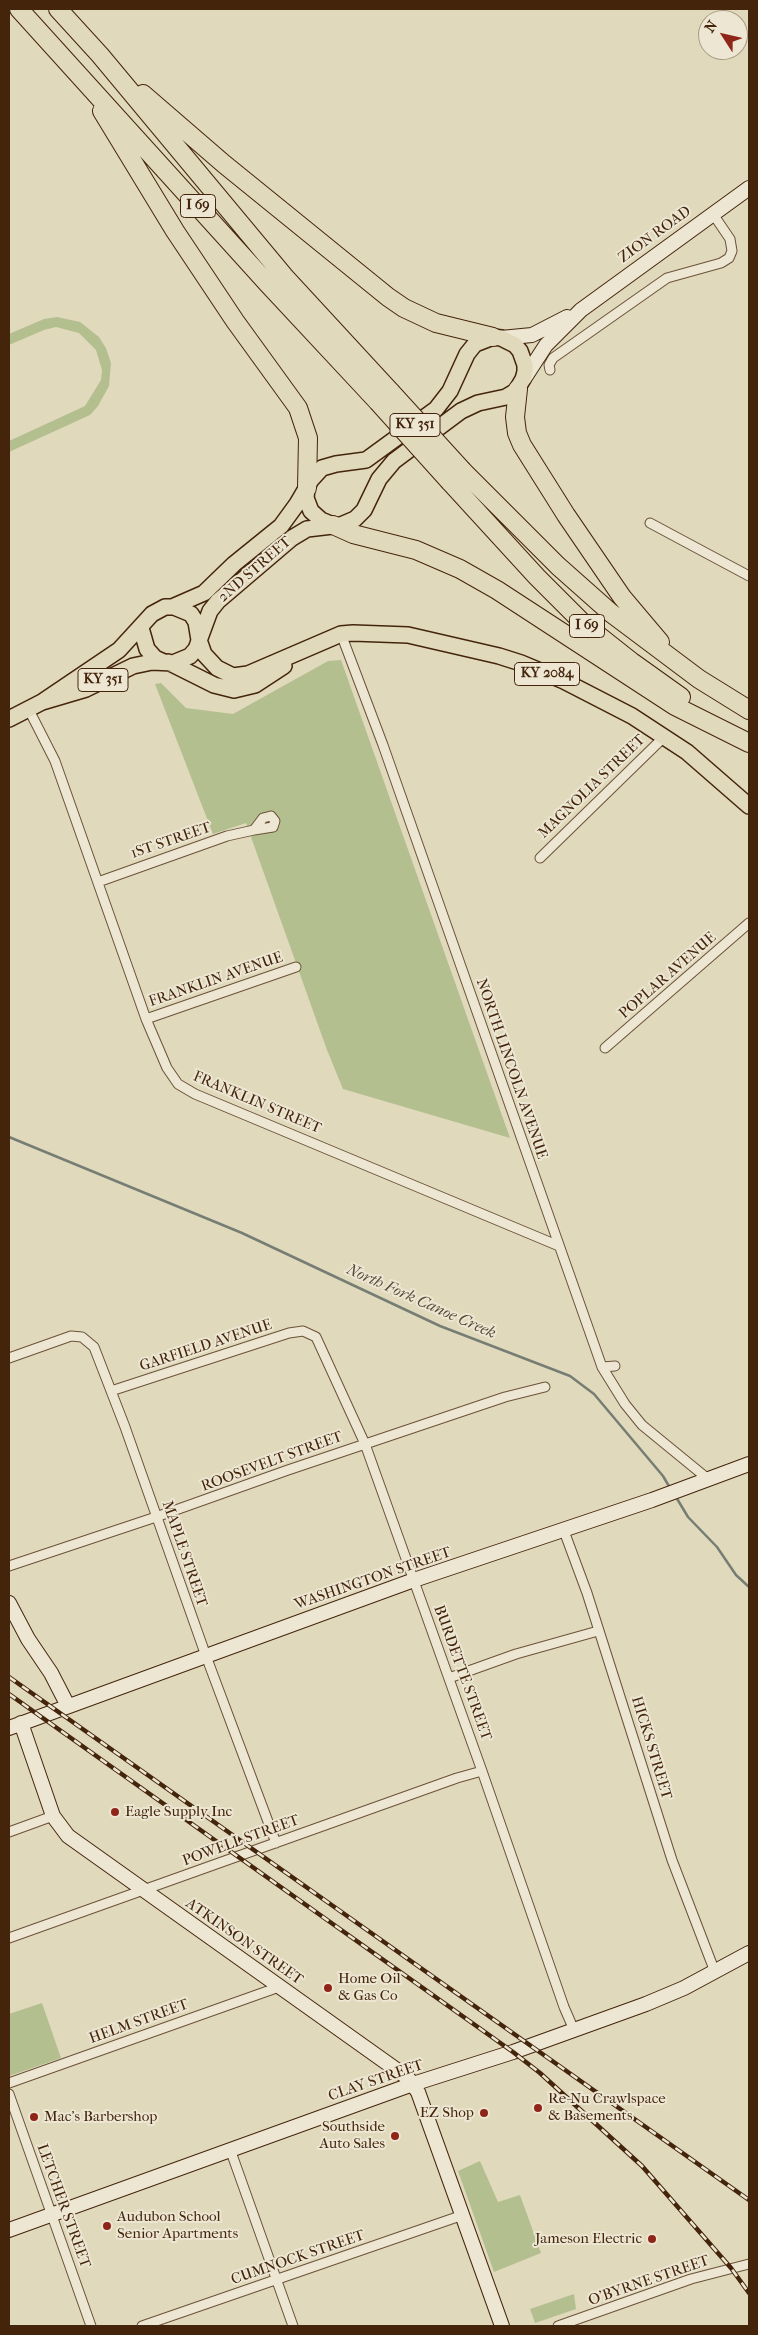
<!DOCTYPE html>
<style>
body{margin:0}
#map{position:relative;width:758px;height:2335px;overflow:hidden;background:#e1d9bc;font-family:"IM FELL French Canon",serif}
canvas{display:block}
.frame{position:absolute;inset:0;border:10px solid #44250c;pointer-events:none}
.north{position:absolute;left:698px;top:10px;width:50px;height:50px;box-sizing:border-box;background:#ece6d3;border:1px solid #a99983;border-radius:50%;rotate:305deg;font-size:14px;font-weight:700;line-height:20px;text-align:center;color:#44250c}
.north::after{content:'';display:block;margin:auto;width:18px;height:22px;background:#8f2418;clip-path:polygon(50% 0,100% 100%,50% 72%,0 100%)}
</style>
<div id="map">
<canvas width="758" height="2335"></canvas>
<div class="frame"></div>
<div class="north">N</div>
</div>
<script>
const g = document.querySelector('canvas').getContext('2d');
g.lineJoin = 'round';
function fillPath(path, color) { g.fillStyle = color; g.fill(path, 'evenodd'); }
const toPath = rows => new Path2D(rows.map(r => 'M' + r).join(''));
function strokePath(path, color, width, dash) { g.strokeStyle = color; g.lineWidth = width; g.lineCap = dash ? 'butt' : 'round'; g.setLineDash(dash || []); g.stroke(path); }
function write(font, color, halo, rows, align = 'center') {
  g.font = font + ' "IM FELL French Canon",serif'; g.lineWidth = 4; g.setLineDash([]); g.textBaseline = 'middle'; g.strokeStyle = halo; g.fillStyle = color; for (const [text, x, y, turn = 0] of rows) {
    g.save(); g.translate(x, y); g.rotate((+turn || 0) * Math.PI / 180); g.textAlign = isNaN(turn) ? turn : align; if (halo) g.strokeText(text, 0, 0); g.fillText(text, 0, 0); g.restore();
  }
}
fillPath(toPath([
 [57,317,80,322,99,337,106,348,111,363,109,386,98,406,90,415,9,452,9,441,85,406,101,380,102,370,96,350,79,333,56,327,44,330,9,345,9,334,44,319],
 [341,660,510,1138,343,1089,327,1050,246,823,213,834,155,684,161,683,186,708,233,714,328,661],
 [42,2003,61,2058,9,2076,9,2014],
 [480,2161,498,2202,520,2195,541,2253,494,2272,458,2171],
 [574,2294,576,2309,535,2323,530,2309]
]), '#b4bf8f');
strokePath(toPath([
 [9,1137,242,1233,440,1326,570,1376,594,1394,663,1476,670,1488],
 [676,1497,688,1517,717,1547,736,1575,749,1587]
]), '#767e74', 2.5);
const street = toPath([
 [550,370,549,365,553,358,667,278,721,263,729,258,732,251,730,239,713,214],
 [650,523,749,576],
 [341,634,383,745,602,1367,625,1404,642,1425,708,1479],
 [29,710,55,761,146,1019,167,1068,178,1084,195,1094,559,1246],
 [271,816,275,821,273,827,254,830,263,818,271,816],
 [540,858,664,737],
 [98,882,227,836,254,830],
 [146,1019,296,967],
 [605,1048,749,923],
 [9,1358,71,1336,82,1337,94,1347,125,1427,206,1656,276,1843],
 [602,1367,615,1366],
 [111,1391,289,1333,303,1331,316,1337,365,1444,482,1771,564,2007,574,2030],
 [564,1531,587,1593,672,1860,715,1972],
 [9,1566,156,1517,288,1470,505,1397,545,1387],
 [449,1678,516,1654,598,1631],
 [9,1832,53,1816],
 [9,1938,457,1778,482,1771],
 [9,2083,279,1987],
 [9,2094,91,2326],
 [230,2149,293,2326],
 [142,2326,463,2215],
 [558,2326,691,2279,749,2264]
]);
const secondary = toPath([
 [501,338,532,335,567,317],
 [524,379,546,345,581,310,749,188],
 [9,1603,28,1639,51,1673,68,1706],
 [21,1723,53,1816,68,1836,408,2078,418,2092,502,2326],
 [9,1728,414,1580,652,1500,749,1464],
 [9,2230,413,2084,513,2052,646,2004,684,1988,749,1953]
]);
const primary = toPath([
 [307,488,306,498,311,511,321,520,333,525],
 [141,628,147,649,155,658,164,662],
 [168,662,214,685,234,690,255,685,284,666],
 [42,702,86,689,133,666,152,662,173,663,190,656,196,649,210,611,218,601,292,538,307,529,341,525,355,519,364,510,379,479,394,461,461,411,478,403,506,397,516,391,523,379,525,372,525,365,520,351,515,345,501,338,493,337,475,344,467,354,450,391,436,409,366,460,336,464,322,468,311,480,297,504,281,526,234,564,204,593,172,607],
 [9,719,42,702,119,650,152,614,165,607,174,607,191,614,196,622,199,640,204,654,217,668,233,676,248,674,341,634,353,633,408,635,499,656,521,663,564,681,632,716,687,752,749,806]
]);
const highway = toPath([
 [19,9,267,283,378,402],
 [58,9,100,55,284,276,391,392],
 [143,94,224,164,388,297,404,308,436,323,493,337],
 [102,111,175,231,235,321,298,408,308,438,307,488],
 [518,389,515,417,517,433,522,445,566,515,622,597,660,642],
 [463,471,558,566,611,613,699,679,749,710],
 [450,482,537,577,584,624,632,662,681,697],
 [333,525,353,534,416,550,460,569,497,590,675,706,749,743]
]);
strokePath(street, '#6b5238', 11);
strokePath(secondary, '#44250c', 16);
strokePath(primary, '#44250c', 18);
strokePath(highway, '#44250c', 20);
strokePath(street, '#ece6d3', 9);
strokePath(secondary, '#ece6d3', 14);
strokePath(primary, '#e1d9bc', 15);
strokePath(highway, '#e1d9bc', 18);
const rail = toPath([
 [9,1677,749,2200],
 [9,1694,513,2052,540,2073,642,2166,731,2268,749,2293]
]);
strokePath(rail, '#44250c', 4.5);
strokePath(rail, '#ece6d3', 2.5, [8]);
const highwayBridge = toPath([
 [391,392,463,471],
 [378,402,450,482]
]);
strokePath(highwayBridge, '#44250c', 20, []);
strokePath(highwayBridge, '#e1d9bc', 18);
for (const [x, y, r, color] of [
 [115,1812,5,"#8f2418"],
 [328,1988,5,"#8f2418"],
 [538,2108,5,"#8f2418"],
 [484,2113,5,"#8f2418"],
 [34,2117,5,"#8f2418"],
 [395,2136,5,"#8f2418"],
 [107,2226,5,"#8f2418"],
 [652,2239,5,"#8f2418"]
]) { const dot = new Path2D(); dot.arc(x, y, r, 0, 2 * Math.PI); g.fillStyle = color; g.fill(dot); strokePath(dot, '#ece6d3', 2); }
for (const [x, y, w] of [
 [198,206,35],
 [415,425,50],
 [587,626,35],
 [547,674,65],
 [103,680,50]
]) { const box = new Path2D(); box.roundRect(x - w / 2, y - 11.5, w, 23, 4); g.fillStyle = '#ece6d3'; g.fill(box); strokePath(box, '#44250c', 1); }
write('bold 14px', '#44250c', null, [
 ["I 69",198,206],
 ["KY 351",415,425],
 ["I 69",587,626],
 ["KY 2084",547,674],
 ["KY 351",103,680]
]);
write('15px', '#44250c', '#ece6d3', [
 ["ZION ROAD",655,235,-36],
 ["2ND STREET",255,570,-41],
 ["MAGNOLIA STREET",592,787,-44],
 ["1ST STREET",171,841,-19],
 ["POPLAR AVENUE",668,976,-41],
 ["FRANKLIN AVENUE",216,980,-19],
 ["NORTH LINCOLN AVENUE",511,1069,71],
 ["FRANKLIN STREET",257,1103,23],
 ["GARFIELD AVENUE",206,1346,-18],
 ["ROOSEVELT STREET",272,1462,-20],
 ["MAPLE STREET",184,1554,71],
 ["WASHINGTON STREET",373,1579,-19],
 ["BURDETTE STREET",462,1673,70],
 ["HICKS STREET",651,1748,73],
 ["POWELL STREET",241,1841,-20],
 ["ATKINSON STREET",244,1942,35],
 ["HELM STREET",139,2022,-20],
 ["CLAY STREET",376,2081,-19],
 ["LETCHER STREET",63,2206,70],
 ["CUMNOCK STREET",298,2258,-19],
 ["O'BYRNE STREET",649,2281,-19]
]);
write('15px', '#44250c', '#ece6d3', [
 ["Eagle Supply Inc",125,1812],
 ["Home Oil",338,1979],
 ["& Gas Co",338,1996],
 ["Re-Nu Crawlspace",548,2099],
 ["& Basements",548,2116],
 ["EZ Shop",474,2113,"right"],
 ["Mac's Barbershop",44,2117],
 ["Southside",385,2127,"right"],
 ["Auto Sales",385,2144,"right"],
 ["Audubon School",117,2217],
 ["Senior Apartments",117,2234],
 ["Jameson Electric",642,2239,"right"]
], 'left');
write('italic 16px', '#594a37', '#ece6d3', [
 ["North Fork Canoe Creek",421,1302,24]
]);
</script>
